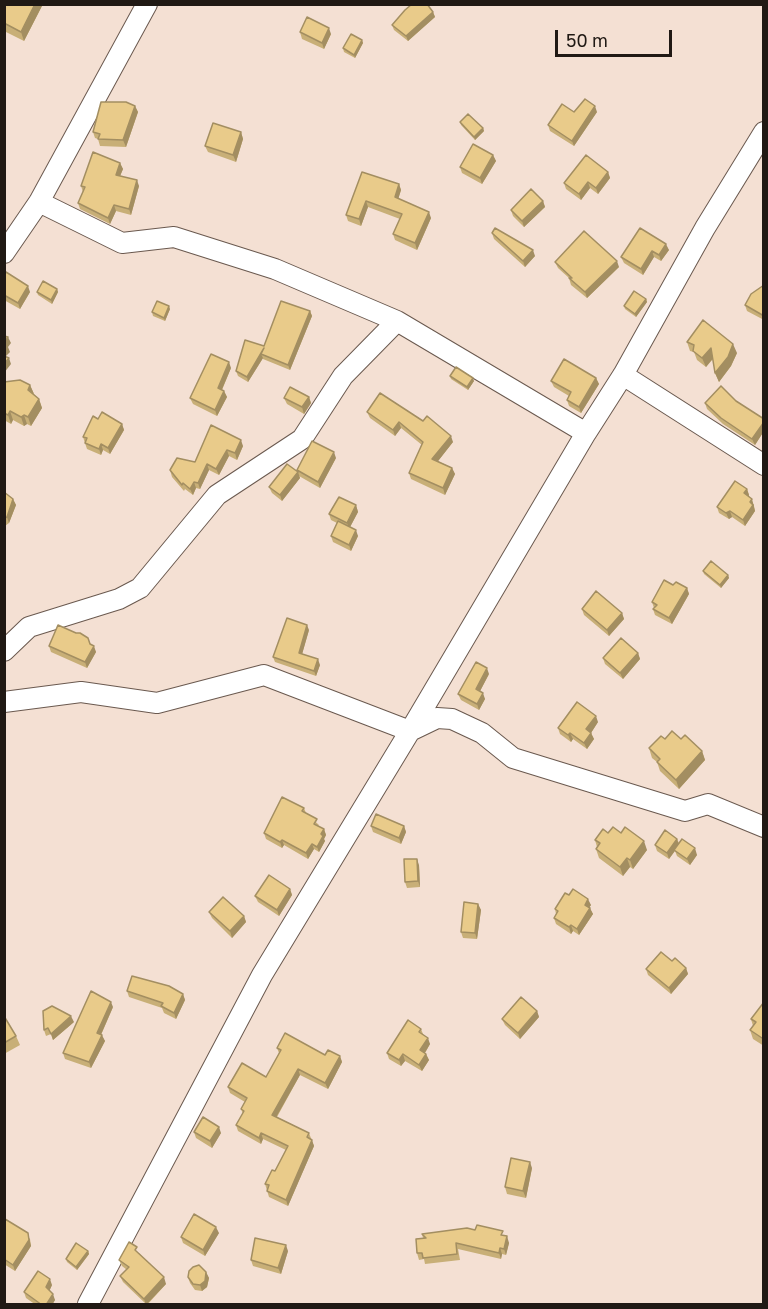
<!DOCTYPE html>
<style>
body{margin:0}
#map{position:relative;width:768px;height:1309px;overflow:hidden;background:#f4e0d3;font-family:"Golos Text",sans-serif}
canvas{display:block}
.frame{position:absolute;inset:0;border:6px solid #201914;pointer-events:none}
.scale{position:absolute;left:555px;top:30px;width:117px;height:27px;box-sizing:border-box;border:3px solid #201914;border-top:0;padding-left:8px;font-size:18px;line-height:21px;white-space:nowrap;color:#201914;-webkit-text-stroke:4px #f4e0d3;paint-order:stroke}
</style>
<div id="map">
<canvas width="768" height="1309"></canvas>
<div class="frame"></div>
<div class="scale">50 m</div>
</div>
<script>
const g = document.querySelector('canvas').getContext('2d');
g.lineJoin = 'round';
const toPath = rows => new Path2D(rows.map(r => 'M' + r).join(''));
function strokePath(path, color, width, dash) { g.strokeStyle = color; g.lineWidth = width; g.lineCap = dash ? 'butt' : 'round'; g.setLineDash(dash || []); g.stroke(path); }
function fillPath(path, color) { g.fillStyle = color; g.fill(path, 'evenodd'); }
const minor = toPath([
 [39,202,122,243,174,237,275,269,397,321],
 [4,253,39,202,147,4],
 [623,375,764,465],
 [4,651,29,627,119,599,140,588,217,495,302,439,343,376,397,321,586,433],
 [4,702,81,692,157,703,264,675,410,731,437,718,452,719,482,733,513,758,685,811,708,804,764,827],
 [88,1304,262,975,410,731,586,433,623,375,705,228,764,132]
]);
strokePath(minor, '#6a594f', 22);
strokePath(minor, '#fff', 20);
fillPath(toPath([
 [4,4,43,4,24,41,4,31],
 [433,12,435,17,408,41,394,30,392,25],
 [300,32,331,34,324,49,302,39],
 [362,40,363,43,355,58,344,52,343,48],
 [135,106,138,112,126,147,100,146,98,139,95,138,93,132],
 [574,112,597,112,574,146,550,131,548,125],
 [460,122,483,128,484,131,475,140,461,125],
 [241,132,243,139,236,162,208,152,205,146],
 [493,155,496,161,482,184,462,173,460,167],
 [120,163,123,169,120,176,139,186,131,215,116,211,110,224,80,209,78,203,83,192,81,186],
 [362,172,399,184,401,190,398,199,431,218,417,250,395,240,393,234,400,219,368,207,361,226,348,221,346,215],
 [608,172,610,178,598,194,590,188,581,200,566,189,564,183],
 [543,201,545,207,524,227,513,216,511,210],
 [640,228,669,250,661,261,654,257,643,275,624,263,621,257],
 [492,233,535,256,525,267,494,239],
 [555,262,619,267,587,298,571,285,569,278,558,268],
 [4,274,30,292,20,309,4,300],
 [764,285,764,320,747,311,745,305],
 [57,289,58,292,52,304,38,295,37,292],
 [646,299,647,302,636,317,625,309,624,306],
 [170,309,165,321,153,316,152,312],
 [310,311,312,316,290,370,263,359,263,358,248,382,238,376,236,371,264,346],
 [687,342,737,353,731,366,719,382,715,373,713,359,706,367,697,360,694,352,690,351],
 [231,368,222,390,224,391,227,397,217,416,193,404,190,398],
 [450,376,474,381,468,390,451,379],
 [596,378,599,384,581,413,569,406,567,400,569,396,554,387,551,381],
 [4,382,30,385,34,394,39,399,42,408,31,426,27,424,24,426,13,420,11,424,4,420],
 [380,393,453,442,438,461,452,468,455,474,445,495,411,479,409,473,422,445,401,428,395,436,370,418,367,412],
 [309,397,311,403,304,414,287,404,284,398],
 [736,401,764,419,764,431,755,445,723,424,707,409,705,403],
 [98,419,122,424,124,430,110,454,103,450,101,455,87,449,83,437],
 [211,425,243,446,237,460,229,456,219,475,209,470,200,489,196,488,193,495,185,489,184,491,172,477,170,470,195,462],
 [336,458,320,488,299,476,300,478,282,501,272,493,269,487,297,472,297,470],
 [747,489,749,495,749,496,754,505,754,506,755,511,745,526,732,517,729,519,719,513,717,507],
 [4,492,13,499,16,505,9,523,5,526],
 [356,505,358,512,350,527,358,536,351,551,333,542,331,536,337,523,331,520,329,514],
 [703,571,728,575,729,578,721,588,704,574],
 [673,585,687,588,689,594,672,624,655,615,653,609,654,608,652,602],
 [582,609,622,613,624,619,609,636,584,615],
 [309,630,302,654,320,665,316,676,275,662,273,657],
 [76,633,91,644,96,652,87,668,51,652,49,646],
 [638,653,640,659,623,679,605,664,603,658],
 [489,674,480,691,485,699,479,710,461,700,458,694],
 [598,722,591,733,594,739,587,749,573,739,571,742,560,734,558,728],
 [665,739,681,739,702,751,705,760,679,789,660,771,657,762,652,758,649,748],
 [304,808,306,813,319,825,318,826,324,829,326,835,324,839,325,841,319,852,314,849,308,859,284,845,282,848,266,839,264,833],
 [371,826,404,826,406,832,401,844,373,832],
 [608,833,647,850,633,869,630,867,623,876,599,858,596,849,597,847,595,840],
 [677,839,679,843,697,855,690,865,677,856,675,851,669,859,657,851,655,845],
 [419,865,420,887,407,888,405,882],
 [290,889,292,895,279,916,258,902,255,896],
 [569,895,591,905,589,907,593,914,579,935,573,931,571,934,556,924,554,918,556,914,555,909],
 [478,904,481,910,477,939,463,938,461,932],
 [209,912,244,916,246,922,232,938,212,918],
 [672,961,686,968,688,974,671,994,648,975,646,969],
 [127,991,183,994,185,1000,176,1019,164,1013,162,1008,129,997],
 [764,1002,764,1046,753,1039,750,1030,753,1026,751,1019],
 [113,1007,101,1035,105,1041,91,1068,65,1059,63,1053],
 [537,1011,539,1017,520,1039,505,1025,502,1019],
 [4,1016,16,1036,20,1045,4,1054],
 [74,1022,53,1040,51,1034,46,1036,44,1030],
 [421,1029,423,1034,430,1044,425,1053,426,1054,429,1060,422,1071,405,1061,401,1066,389,1059,387,1053],
 [277,1048,340,1056,342,1062,328,1089,300,1075,277,1117,309,1133,314,1146,288,1206,269,1197,265,1184,275,1171,286,1150,263,1139,261,1144,238,1131,236,1125,243,1114,241,1109,245,1102,230,1093,228,1087,266,1077,279,1053],
 [194,1132,221,1133,212,1148,196,1138],
 [532,1168,526,1198,507,1194,505,1187],
 [4,1220,30,1239,31,1246,15,1271,4,1264],
 [219,1233,205,1256,183,1243,181,1237],
 [422,1234,504,1236,509,1243,506,1255,502,1254,501,1259,458,1249,460,1260,425,1264,424,1259,419,1260,417,1253,423,1238],
 [88,1251,89,1254,77,1270,67,1262,66,1259],
 [288,1251,281,1274,253,1266,251,1260],
 [139,1253,166,1284,147,1305,123,1282,120,1276,127,1270,122,1266,119,1260],
 [206,1272,209,1278,207,1287,202,1291,195,1290,190,1283,188,1277],
 [52,1285,49,1291,55,1300,52,1305,36,1305,26,1298,24,1292]
]), '#c8af77');
fillPath(toPath([
 [35,4,43,4,24,41,21,32],
 [433,12,435,17,408,41,406,36],
 [329,28,331,34,324,49,322,43],
 [362,40,363,43,355,58,354,55],
 [135,106,138,112,126,147,123,140],
 [595,106,597,112,574,146,572,141],
 [483,128,484,131,475,140,474,137],
 [241,132,243,139,236,162,233,155],
 [493,155,496,161,482,184,480,178],
 [120,163,123,169,118,181,116,175],
 [608,172,610,178,598,194,596,188],
 [137,180,139,186,131,215,129,209],
 [588,182,590,188,581,200,579,194],
 [399,184,401,190,397,203,395,197],
 [366,201,368,207,361,226,359,219],
 [543,201,545,207,524,227,522,221],
 [114,205,116,211,110,224,108,218],
 [429,212,431,218,417,250,415,243],
 [666,244,669,250,661,261,659,255],
 [533,250,535,256,525,267,523,261],
 [652,251,654,257,643,275,641,269],
 [617,261,619,267,587,298,585,292],
 [28,286,30,292,20,309,18,303],
 [57,289,58,292,52,304,51,300],
 [646,299,647,302,636,317,635,314],
 [169,306,170,309,165,321,164,318],
 [310,311,312,316,290,370,288,365],
 [8,337,11,343,8,347,10,352,4,358,4,343],
 [733,344,737,353,731,366,719,382,715,373],
 [264,348,261,354,263,358,248,382,247,377],
 [711,348,714,357,706,367,702,358],
 [9,358,11,364,4,373,4,364],
 [229,362,231,368,220,394,218,388],
 [473,378,474,381,468,390,467,387],
 [596,378,599,384,581,413,579,407],
 [30,385,34,394,28,390],
 [224,391,227,397,217,416,215,410],
 [309,397,311,403,304,414,302,407],
 [39,399,42,408,31,426,28,417],
 [10,411,13,420,11,424,8,415],
 [24,415,27,424,24,426,21,417],
 [399,422,401,428,395,436,393,430],
 [764,422,764,431,755,445,752,439],
 [122,424,124,430,110,454,108,448],
 [451,436,453,442,435,465,432,459],
 [241,440,243,446,237,460,235,453],
 [101,444,103,450,101,455,99,449],
 [227,450,229,456,219,475,216,469],
 [334,452,336,458,320,488,318,482],
 [207,464,209,470,200,489,198,483],
 [452,468,455,474,445,495,443,488],
 [298,472,300,478,282,501,280,495],
 [194,482,196,488,193,495,190,489],
 [747,489,749,495,747,499,744,493],
 [13,499,16,505,9,523,7,517],
 [752,499,755,511,745,526,743,520,750,502],
 [356,505,358,512,349,529,347,523],
 [730,511,732,517,729,519,726,513],
 [356,530,358,536,351,551,349,545],
 [728,575,729,578,721,588,720,585],
 [687,588,689,594,672,624,669,618],
 [622,613,624,619,609,636,607,630],
 [307,625,309,630,301,658,299,653],
 [94,646,96,652,87,668,85,662],
 [638,653,640,659,623,679,620,673],
 [318,659,320,665,316,676,314,671],
 [487,668,489,674,478,695,476,689],
 [483,693,485,699,479,710,477,704],
 [596,716,598,722,589,736,586,729],
 [570,733,573,739,571,742,568,735],
 [591,733,594,739,587,749,584,743],
 [702,751,705,760,679,789,676,780],
 [404,826,406,832,401,844,399,838],
 [324,829,326,835,324,839,325,841,319,852,317,847,321,834],
 [677,839,679,845,669,859,667,853],
 [282,840,284,845,282,848,280,842],
 [644,841,647,850,633,869,630,860],
 [312,844,314,849,308,859,306,853],
 [695,848,697,855,690,865,687,859],
 [627,858,630,867,623,876,620,867],
 [417,859,419,865,420,887,418,881],
 [290,889,292,895,279,916,277,910],
 [588,899,591,905,587,911,585,905],
 [478,904,481,910,477,939,475,933],
 [590,908,593,914,579,935,577,929],
 [244,916,246,922,232,938,230,931],
 [571,925,573,931,571,934,569,927],
 [686,968,688,974,671,994,669,988],
 [183,994,185,1000,176,1019,174,1013],
 [111,1002,113,1007,99,1039,97,1033],
 [537,1011,539,1017,520,1039,518,1033],
 [71,1016,74,1022,53,1040,51,1034],
 [102,1035,105,1041,91,1068,89,1062],
 [428,1038,430,1044,423,1056,420,1050],
 [403,1054,405,1061,401,1066,399,1060],
 [426,1054,429,1060,422,1071,419,1065],
 [340,1056,342,1062,328,1089,325,1083],
 [298,1069,300,1075,274,1121,272,1115],
 [219,1127,221,1133,212,1148,210,1141],
 [261,1133,263,1139,261,1144,259,1138],
 [312,1140,314,1146,288,1206,286,1200],
 [530,1162,532,1168,526,1198,523,1191],
 [216,1227,219,1233,205,1256,203,1250],
 [28,1233,31,1246,15,1271,13,1265],
 [507,1236,509,1243,506,1255,504,1249],
 [286,1245,288,1251,281,1274,278,1268],
 [500,1248,502,1254,501,1259,499,1253],
 [88,1251,89,1254,77,1270,76,1267],
 [206,1272,209,1278,207,1287,202,1291,200,1285],
 [164,1277,166,1284,146,1305,144,1299],
 [50,1279,52,1285,48,1294,46,1287],
 [53,1294,55,1300,52,1305,46,1305]
]), '#a38e61');
const building = toPath([
 [4,4,35,4,21,32,4,23,4,4],
 [412,4,427,4,433,12,406,36,392,25,405,10,412,4],
 [307,17,329,28,322,43,300,32,307,17],
 [351,34,362,40,354,55,343,48,351,34],
 [585,99,595,106,572,141,548,125,562,104,574,112,585,99],
 [101,102,126,102,135,106,123,140,98,139,100,134,93,132,101,102],
 [468,114,483,128,474,137,460,122,468,114],
 [213,123,241,132,233,155,205,146,213,123],
 [473,144,493,155,480,178,460,167,473,144],
 [93,152,120,163,116,175,137,180,129,209,114,205,108,218,78,203,85,187,81,186,93,152],
 [586,155,608,172,596,188,588,182,579,194,564,183,586,155],
 [362,172,399,184,395,197,429,212,415,243,393,234,402,214,366,201,359,219,346,215,362,172],
 [531,189,543,201,522,221,511,210,531,189],
 [495,228,533,250,523,261,492,233,495,228],
 [640,228,666,244,659,255,652,251,641,269,621,257,640,228],
 [584,231,617,261,585,292,569,278,572,278,555,262,584,231],
 [6,272,28,286,18,303,4,295,4,274,6,272],
 [43,281,57,289,51,300,37,292,43,281],
 [764,285,764,316,745,305,751,294,764,285],
 [634,291,646,299,635,314,624,306,634,291],
 [157,301,169,306,164,318,152,312,157,301],
 [281,301,310,311,288,365,261,354,264,348,247,377,236,371,245,340,264,346,281,301],
 [703,320,733,344,728,357,715,373,711,348,702,358,693,351,694,345,687,342,703,320],
 [4,336,8,337,4,343,4,336],
 [211,354,229,362,218,388,224,391,215,410,190,398,211,354],
 [4,356,9,358,4,364,4,356],
 [564,359,596,378,579,407,567,400,571,392,551,381,564,359],
 [456,367,473,378,467,387,450,376,456,367],
 [20,380,30,385,28,390,39,399,28,417,24,415,21,417,10,411,8,415,4,413,4,382,20,380],
 [721,386,736,401,764,419,764,422,752,439,721,418,705,403,721,386],
 [290,387,309,397,302,407,284,398,290,387],
 [380,393,423,421,427,416,451,436,432,459,452,468,443,488,409,473,423,442,399,422,393,430,367,412,380,393],
 [102,412,122,424,108,448,101,444,99,449,85,443,87,438,83,437,93,416,98,419,102,412],
 [211,425,241,440,235,453,227,450,216,469,207,464,198,483,194,482,190,489,183,483,182,485,170,470,177,458,195,462,211,425],
 [312,441,334,452,318,482,297,470,312,441],
 [287,464,298,472,280,495,269,487,287,464],
 [735,481,747,489,744,493,752,499,750,502,753,505,743,520,730,511,726,513,717,507,735,481],
 [4,492,13,499,7,517,4,518,4,492],
 [339,497,356,505,347,523,329,514,339,497],
 [338,521,356,530,349,545,331,536,338,521],
 [711,561,728,575,720,585,703,571,711,561],
 [664,580,673,585,676,582,687,588,669,618,653,609,657,605,652,602,664,580],
 [596,591,622,613,607,630,582,609,596,591],
 [287,618,307,625,299,653,318,659,314,671,273,657,287,618],
 [58,625,76,633,80,633,88,638,90,644,94,646,85,662,49,646,58,625],
 [621,638,638,653,620,673,603,658,621,638],
 [476,662,487,668,476,689,483,693,477,704,458,694,476,662],
 [577,702,596,716,586,729,591,733,584,743,570,733,568,735,558,728,577,702],
 [672,731,681,739,685,735,702,751,676,780,657,762,660,759,649,748,661,736,665,739,672,731],
 [282,797,304,808,302,811,317,819,314,824,324,829,321,834,323,836,317,847,312,844,306,853,282,840,280,842,264,833,282,797],
 [376,814,404,826,399,838,371,826,376,814],
 [613,827,621,833,625,827,644,841,630,860,627,858,620,867,596,849,600,843,595,840,603,829,608,833,613,827],
 [665,830,677,839,667,853,655,845,665,830],
 [682,839,695,848,687,859,674,850,682,839],
 [404,859,417,859,418,881,405,882,404,859],
 [269,875,290,889,277,910,255,896,269,875],
 [573,889,588,899,585,905,590,908,577,929,571,925,569,927,554,918,558,911,555,909,565,893,569,895,573,889],
 [223,897,244,916,230,931,209,912,223,897],
 [464,902,478,904,475,933,461,932,464,902],
 [661,952,672,961,675,958,686,968,669,988,646,969,661,952],
 [132,976,169,986,183,994,174,1013,161,1006,163,1003,127,991,132,976],
 [91,991,111,1002,97,1033,102,1035,89,1062,63,1053,91,991],
 [521,997,537,1011,518,1033,502,1019,521,997],
 [764,1002,764,1037,762,1038,750,1030,756,1022,751,1019,764,1002],
 [52,1006,71,1016,51,1034,48,1028,44,1030,43,1011,52,1006],
 [4,1016,16,1036,4,1043,4,1016],
 [408,1020,421,1029,419,1032,428,1038,420,1050,426,1054,419,1065,403,1054,399,1060,387,1053,408,1020],
 [285,1033,325,1055,328,1050,340,1056,325,1083,298,1069,272,1115,309,1133,307,1137,312,1140,286,1200,267,1191,269,1185,265,1184,272,1170,275,1171,288,1146,261,1133,259,1138,236,1125,244,1111,241,1109,247,1098,228,1087,242,1063,266,1077,281,1050,277,1048,285,1033],
 [203,1117,219,1127,210,1141,194,1132,203,1117],
 [511,1158,530,1162,523,1191,505,1187,511,1158],
 [194,1214,216,1227,203,1250,181,1237,194,1214],
 [5,1219,28,1233,29,1240,13,1265,4,1259,5,1219],
 [477,1225,503,1231,501,1235,507,1236,504,1249,500,1248,499,1253,456,1243,457,1254,423,1258,422,1253,417,1253,416,1239,426,1238,422,1234,467,1228,475,1230,477,1225],
 [255,1238,286,1245,278,1268,251,1260,255,1238],
 [129,1242,137,1247,135,1250,164,1277,144,1299,120,1276,129,1267,119,1260,129,1242],
 [76,1243,88,1251,76,1267,66,1259,76,1243],
 [199,1265,206,1272,205,1281,200,1285,193,1284,188,1277,189,1271,193,1267,199,1265],
 [38,1271,50,1279,46,1287,53,1294,46,1305,42,1305,24,1292,38,1271]
]);
fillPath(building, '#e9cb8a');
strokePath(building, '#a38e61', 1.5);
</script>
